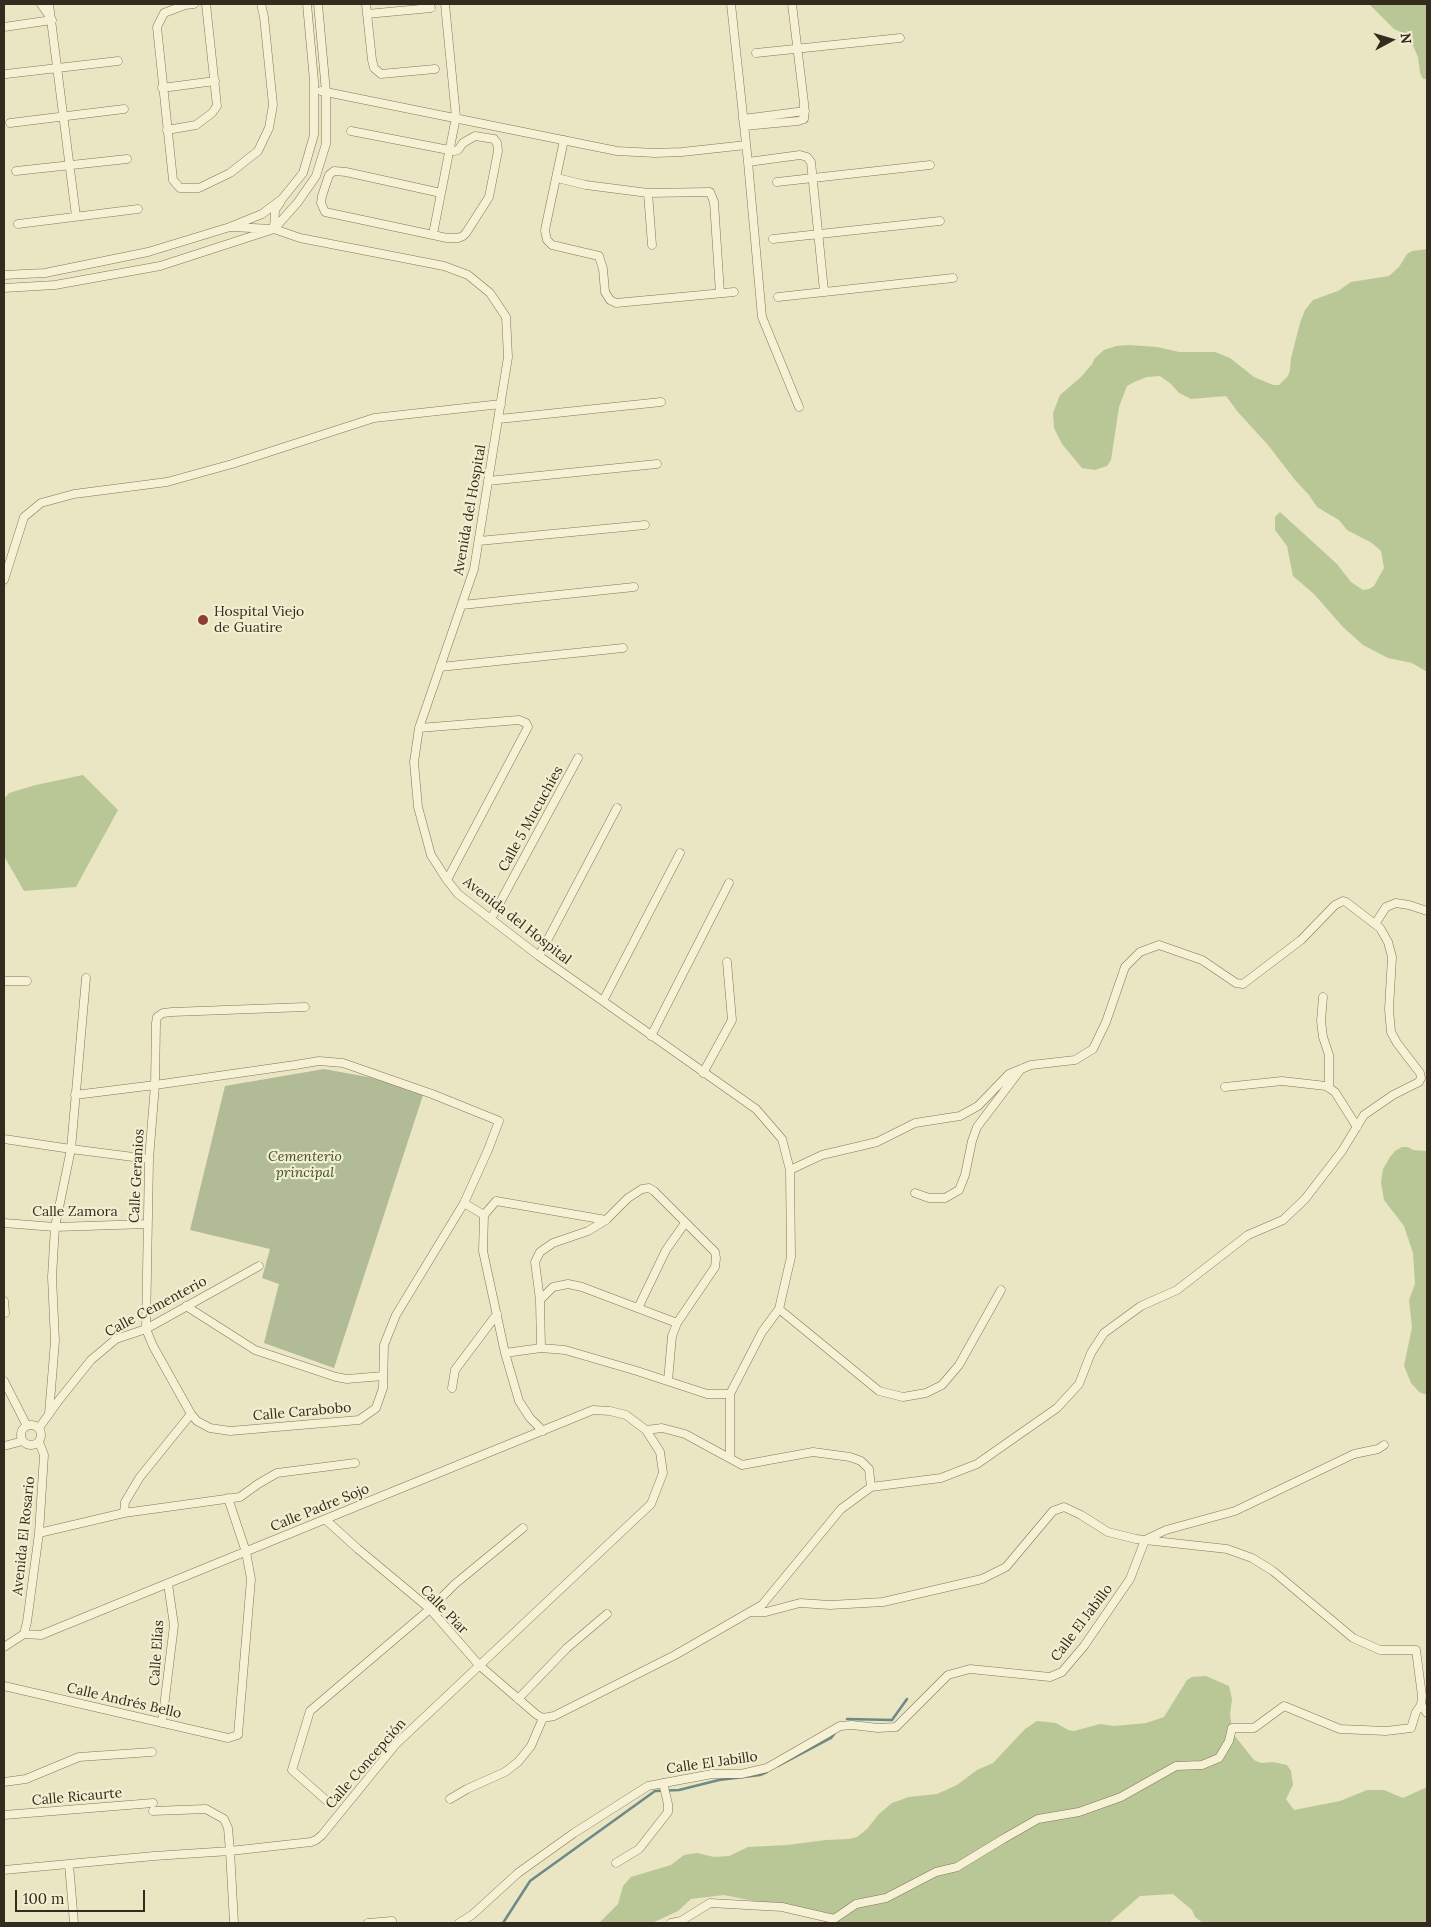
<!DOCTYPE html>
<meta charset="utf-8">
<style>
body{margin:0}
#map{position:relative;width:1431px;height:1927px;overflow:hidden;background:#eae5c2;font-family:Lora,serif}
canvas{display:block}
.frame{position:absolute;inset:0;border:5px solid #332c1e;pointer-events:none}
.north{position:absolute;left:1366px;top:15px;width:50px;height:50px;-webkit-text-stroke:4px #f2eed1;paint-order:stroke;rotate:84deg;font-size:14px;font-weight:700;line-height:20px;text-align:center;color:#332c1e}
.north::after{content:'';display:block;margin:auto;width:18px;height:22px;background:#332c1e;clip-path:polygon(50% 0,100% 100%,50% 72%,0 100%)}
.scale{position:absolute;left:15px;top:1890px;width:130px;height:22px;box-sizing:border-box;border:2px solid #332c1e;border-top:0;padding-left:6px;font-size:15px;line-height:18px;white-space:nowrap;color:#332c1e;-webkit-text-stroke:4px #f2eed1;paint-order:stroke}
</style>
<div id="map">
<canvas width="1431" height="1927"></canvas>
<div class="frame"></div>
<div class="north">N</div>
<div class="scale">100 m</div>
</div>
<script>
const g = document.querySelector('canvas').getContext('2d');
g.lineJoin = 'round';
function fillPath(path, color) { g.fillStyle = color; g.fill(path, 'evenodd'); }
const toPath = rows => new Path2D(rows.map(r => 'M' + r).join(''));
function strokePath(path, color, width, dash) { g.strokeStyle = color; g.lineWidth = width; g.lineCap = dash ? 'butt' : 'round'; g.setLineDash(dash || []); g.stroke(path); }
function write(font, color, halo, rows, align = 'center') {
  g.font = font + ' Lora,serif'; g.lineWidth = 4.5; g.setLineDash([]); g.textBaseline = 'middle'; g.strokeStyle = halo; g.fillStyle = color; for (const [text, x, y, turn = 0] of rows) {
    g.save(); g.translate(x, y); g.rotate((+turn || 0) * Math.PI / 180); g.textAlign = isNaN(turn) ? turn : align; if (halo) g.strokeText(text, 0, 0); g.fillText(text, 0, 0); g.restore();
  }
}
fillPath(toPath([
 [1369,4,1427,4,1427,79,1423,79,1420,73,1418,57,1410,39,1405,34,1394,29],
 [1427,249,1427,672,1412,663,1388,658,1363,645,1343,627,1314,594,1293,576,1287,546,1275,530,1275,517,1280,512,1337,564,1351,582,1363,590,1369,589,1374,586,1384,568,1381,551,1372,543,1347,530,1339,520,1317,507,1309,495,1295,480,1268,445,1237,411,1226,396,1191,399,1179,393,1171,384,1160,376,1147,377,1134,382,1127,386,1119,407,1111,460,1107,466,1095,470,1082,468,1062,444,1054,428,1053,413,1060,395,1081,377,1092,364,1095,358,1104,350,1116,346,1129,345,1157,347,1179,352,1215,352,1230,358,1254,377,1273,385,1279,385,1288,376,1290,370,1291,358,1300,323,1305,310,1313,300,1338,291,1351,282,1389,276,1399,267,1407,254,1412,251],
 [83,775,118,810,76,887,24,891,4,856,4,799,9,793,36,785],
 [1402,1147,1408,1147,1413,1150,1427,1151,1427,1395,1419,1392,1411,1383,1404,1366,1412,1327,1409,1300,1415,1284,1413,1253,1404,1226,1384,1200,1381,1182,1383,1169,1390,1157,1395,1151],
 [1206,1676,1229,1686,1232,1699,1230,1714,1232,1728,1234,1735,1254,1760,1261,1763,1273,1762,1287,1765,1291,1771,1293,1785,1286,1799,1294,1810,1340,1801,1367,1790,1384,1790,1403,1798,1427,1787,1427,1923,1203,1923,1195,1917,1192,1910,1173,1894,1140,1896,1109,1923,825,1923,822,1915,724,1895,691,1899,678,1911,652,1923,599,1923,618,1904,623,1886,631,1877,671,1865,684,1855,697,1853,714,1857,729,1856,748,1847,787,1845,826,1840,849,1839,857,1837,867,1829,879,1814,892,1803,909,1797,937,1794,957,1785,977,1770,993,1763,1025,1729,1037,1721,1056,1723,1068,1730,1074,1731,1100,1724,1114,1726,1146,1723,1164,1717,1187,1680,1192,1677]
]), '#b9c797');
fillPath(toPath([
 [324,1069,368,1077,424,1092,334,1368,264,1343,279,1284,262,1278,270,1249,190,1230,225,1086]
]), '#b1bc96');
strokePath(toPath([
 [847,1719,892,1720,907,1699],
 [778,1766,831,1738,835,1733],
 [503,1923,530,1881,655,1791,679,1790,719,1780,760,1775,767,1772]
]), '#6c8a87', 2.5);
const minor = toPath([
 [49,4,76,216],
 [194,4,185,5,164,13,157,27,173,180,180,188,199,188,230,173,258,151,269,128,273,105,264,17,261,4],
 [366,4,372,60,374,68,381,74,435,69],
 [731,4,748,162,762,317,799,407],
 [367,14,431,8],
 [4,27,52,20,41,4],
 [756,53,900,38],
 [6,74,118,61],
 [162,88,215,81],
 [321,91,617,151,655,153,682,152,746,145],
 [743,119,805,111],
 [10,123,124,109],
 [744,126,798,121,804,119,804,103,792,4],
 [167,130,196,125,212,113,217,106,206,4],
 [351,131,454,151,458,150,463,143,475,136,494,139,497,143,498,151,489,197,466,233,463,236,458,238,447,238,325,212,321,203,322,196,329,175,334,171,346,172,441,193],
 [564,140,546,225,545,231,547,240,552,245,599,256,603,269,605,292,610,300,616,303,734,292],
 [748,162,800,155,807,157,811,162,824,291],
 [16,171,127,159],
 [557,178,586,185,648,193,710,192,714,202,720,293],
 [777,182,930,165],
 [648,193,652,245],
 [18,224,138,209],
 [230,227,274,229,300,238,444,266,468,275,490,293,506,317,508,357,474,569,419,728,414,762,418,807,431,855,447,880,458,894,539,956,756,1109,782,1139,790,1170,791,1257,779,1309,762,1332,730,1394,730,1458],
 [274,229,275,210,280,203],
 [433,234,456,117,445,4],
 [773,239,940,221],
 [4,275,45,273,148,252,230,227,262,214,282,199,303,173,314,135,314,81,307,4],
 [4,288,55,285,160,266,274,229,298,202,316,176,326,144,326,92,318,4],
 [778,297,953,278],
 [499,419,661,402],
 [488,481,657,464],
 [479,541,645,525],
 [4,580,24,517,41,503,74,494,167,482,232,464,374,418,501,404],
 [462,605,634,587],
 [440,667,623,648],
 [419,728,519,720,526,723,528,727,447,880],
 [491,919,578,758],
 [1375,924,1386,907,1396,903,1409,905,1427,911],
 [539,956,617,808],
 [4,981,27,981],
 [1323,997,1321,1021,1323,1037,1329,1055,1329,1088],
 [603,1001,680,853],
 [651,1036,729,883],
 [703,1073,732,1020,727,962],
 [1225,1087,1282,1081,1326,1086,1335,1092,1357,1127],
 [75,1095,155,1085,295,1065,319,1061,343,1063,432,1094,499,1121,488,1150,464,1203,396,1315,384,1345,383,1388,376,1408,359,1420,230,1431,210,1428,197,1421,191,1414,153,1346,146,1329,149,1159,155,1085,156,1023,157,1017,163,1013,172,1012,305,1007],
 [4,1139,71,1149,149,1159],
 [915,1193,929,1198,945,1198,959,1190,965,1175,972,1141,977,1127,1021,1069],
 [464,1203,484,1215],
 [4,1223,55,1227,147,1224],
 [540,1300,553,1287,568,1284,582,1287,677,1323],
 [4,1301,5,1313],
 [186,1306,255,1350,336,1377,347,1379,383,1376],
 [638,1308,666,1250,685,1223],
 [779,1309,879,1391,903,1397,926,1393,942,1385,959,1365,1001,1290],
 [541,1348,540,1300,535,1262,540,1252,553,1243,588,1231,606,1220,628,1198,642,1189,649,1188,654,1191,715,1252,716,1258,715,1267,677,1323,672,1336,668,1381],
 [505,1353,541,1348,565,1350,637,1371,707,1394,730,1394],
 [4,1381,27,1426],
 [452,1388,455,1370,497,1314],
 [49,1414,55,1341,52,1277,55,1227,71,1149,86,978],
 '21 1435a10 10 0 1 1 20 0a10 10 0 1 1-20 0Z',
 [39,1428,59,1400,91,1360,116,1339,146,1329,259,1266],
 [646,1430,662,1428,685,1434,742,1465,813,1452,850,1457,861,1461,869,1469,871,1487],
 [543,1431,530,1418,519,1401,505,1353,483,1251,484,1215,496,1201,606,1220],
 [4,1446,23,1441],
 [124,1513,125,1502,140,1477,191,1414],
 [326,1520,358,1549,430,1609,479,1665,537,1715,543,1718],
 [39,1533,124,1513,240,1497,258,1484,277,1473,355,1463],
 [24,1634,27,1622,39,1533,44,1455,39,1442],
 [4,1647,24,1634,41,1635,593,1410,610,1411,626,1415,646,1430,660,1452,663,1473,651,1504,396,1744,322,1835,316,1840,311,1842,230,1851,154,1856,4,1870],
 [4,1686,228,1738,238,1735,251,1579,246,1552,228,1498],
 [518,1699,567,1648,607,1614],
 [1421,1705,1427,1713],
 [543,1718,554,1716,570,1708,675,1655,762,1605,841,1509,871,1487,941,1478,977,1464,1057,1408,1079,1384,1091,1353,1104,1333,1141,1306,1177,1290,1248,1235,1283,1220,1305,1199,1342,1151,1364,1115,1393,1095,1419,1082,1421,1078,1420,1073,1397,1043,1391,1032,1389,1009,1392,957,1388,942,1380,928,1346,902,1343,901,1335,905,1301,940,1243,984,1236,983,1202,960,1159,945,1140,952,1125,967,1106,1022,1093,1049,1075,1060,1031,1065,1009,1074,978,1106,960,1116,915,1123,877,1142,822,1155,790,1170],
 [162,1723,174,1625,168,1584],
 [4,1782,26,1779,79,1757,152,1752],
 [450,1799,467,1789,505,1772,518,1762,531,1746,543,1718],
 [327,1801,292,1770,310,1711,430,1609,455,1584,523,1528],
 [153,1811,206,1809,224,1819,228,1828,230,1851,234,1923],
 [4,1815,153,1803],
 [616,1863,639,1849,668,1812,668,1804,663,1783],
 [69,1864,74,1923],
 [368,1923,392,1921],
 [459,1923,472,1915,518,1873,574,1833,648,1786,712,1774,741,1774,767,1768,840,1726,852,1725,878,1728,896,1727,948,1675,970,1669,1050,1677,1062,1672,1084,1646,1130,1579,1145,1540,1166,1530,1235,1511,1354,1454,1378,1449,1384,1445],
 [671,1923,681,1921,710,1903,782,1907,834,1919,856,1904,886,1898,936,1872,957,1867,1003,1839,1038,1819,1079,1812,1121,1797,1176,1766,1202,1765,1219,1758,1229,1741,1232,1728,1254,1728,1284,1706,1340,1729,1386,1731,1411,1728,1416,1712,1421,1705,1422,1696,1416,1650,1380,1650,1353,1638,1273,1571,1252,1558,1227,1549,1136,1539,1108,1532,1081,1515,1064,1507,1053,1511,1006,1567,982,1579,883,1602,830,1605,800,1603,766,1612,751,1612]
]);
strokePath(minor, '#82765b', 9);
strokePath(minor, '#f6f1d4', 8);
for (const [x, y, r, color] of [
 [203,620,6,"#8c3e2f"]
]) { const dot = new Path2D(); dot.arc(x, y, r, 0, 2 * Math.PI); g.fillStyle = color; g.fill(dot); strokePath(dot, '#f2eed1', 2); }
write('14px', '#332c1e', '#f2eed1', [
 ["Avenida del Hospital",470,510,-80],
 ["Calle 5 Mucuchíes",531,819,-61],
 ["Avenida del Hospital",517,921,38],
 ["Calle Geranios",137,1176,-87],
 ["Calle Zamora",75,1212],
 ["Calle Cementerio",156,1307,-28],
 ["Calle Carabobo",302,1412,-5],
 ["Calle Padre Sojo",320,1508,-22],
 ["Avenida El Rosario",24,1536,-84],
 ["Calle Piar",444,1610,46],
 ["Calle El Jabillo",1082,1623,-53],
 ["Calle Elías",157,1653,-86],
 ["Calle Andrés Bello",124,1701,13],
 ["Calle El Jabillo",712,1763,-8],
 ["Calle Concepción",366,1764,-49],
 ["Calle Ricaurte",77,1797,-5]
]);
write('14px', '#332c1e', '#f2eed1', [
 ["Hospital Viejo",214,612],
 ["de Guatire",214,628]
], 'left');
write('italic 14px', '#3d4e26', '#f2eed1', [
 ["Cementerio",305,1157],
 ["principal",305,1173]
]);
</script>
